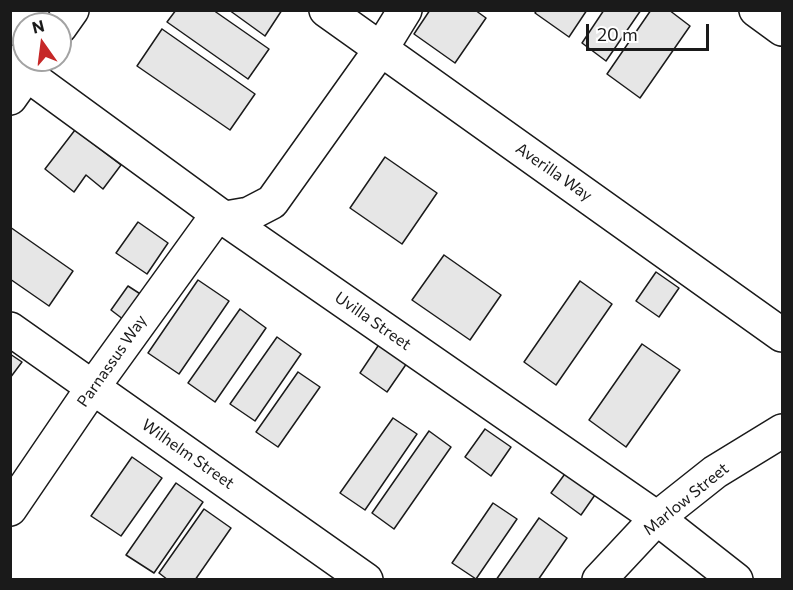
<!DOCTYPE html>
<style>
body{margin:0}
#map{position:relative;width:793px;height:590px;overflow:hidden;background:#fff;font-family:Commissioner,sans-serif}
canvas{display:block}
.frame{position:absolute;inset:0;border:12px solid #1a1a1a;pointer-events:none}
.north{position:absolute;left:12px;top:12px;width:60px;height:60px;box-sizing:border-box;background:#fff;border:2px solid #a3a3a3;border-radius:50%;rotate:346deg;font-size:16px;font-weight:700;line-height:24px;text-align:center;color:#1a1a1a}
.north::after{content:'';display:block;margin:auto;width:21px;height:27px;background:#c62828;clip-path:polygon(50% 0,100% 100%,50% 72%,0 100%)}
.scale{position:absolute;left:586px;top:24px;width:123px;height:27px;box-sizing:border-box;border:3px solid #1a1a1a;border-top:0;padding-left:8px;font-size:18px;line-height:21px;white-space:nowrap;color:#1a1a1a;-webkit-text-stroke:4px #fff;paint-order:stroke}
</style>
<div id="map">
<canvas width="793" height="590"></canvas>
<div class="frame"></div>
<div class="north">N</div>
<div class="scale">20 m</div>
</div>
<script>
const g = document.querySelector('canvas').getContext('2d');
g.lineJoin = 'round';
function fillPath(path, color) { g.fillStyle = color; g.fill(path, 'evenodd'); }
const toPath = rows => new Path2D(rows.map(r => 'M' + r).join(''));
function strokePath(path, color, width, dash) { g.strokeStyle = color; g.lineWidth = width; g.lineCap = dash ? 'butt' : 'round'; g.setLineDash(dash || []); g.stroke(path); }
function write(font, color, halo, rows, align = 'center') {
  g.font = font + ' Commissioner,sans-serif'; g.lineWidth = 4.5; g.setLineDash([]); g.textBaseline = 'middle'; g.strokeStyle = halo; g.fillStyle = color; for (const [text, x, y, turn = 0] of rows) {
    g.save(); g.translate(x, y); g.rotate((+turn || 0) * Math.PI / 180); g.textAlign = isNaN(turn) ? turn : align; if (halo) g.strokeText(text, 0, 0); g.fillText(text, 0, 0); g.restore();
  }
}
const building = toPath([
 [176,10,213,10,269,49,248,79,167,22,176,10],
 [229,10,282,10,265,36,229,10],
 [430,10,475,10,486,18,455,63,414,34,430,10],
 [537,10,587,10,569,37,535,13,537,10],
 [604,10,641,10,606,61,582,43,604,10],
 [651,10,669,10,690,26,640,98,607,74,651,10],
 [162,29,255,94,230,130,137,66,162,29],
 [75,130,121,165,103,189,86,175,74,192,45,169,75,130],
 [385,157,437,193,402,244,350,208,385,157],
 [138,222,168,243,147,274,116,253,138,222],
 [10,227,73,271,49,306,10,279,10,227],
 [444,255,501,295,470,340,412,300,444,255],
 [656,272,679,288,659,317,636,301,656,272],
 [198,280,229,301,179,374,148,353,198,280],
 [580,281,612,304,556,385,524,362,580,281],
 [128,286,145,297,128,323,111,310,128,286],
 [240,309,266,328,215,402,188,383,240,309],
 [277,337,301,354,255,421,230,404,277,337],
 [380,343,407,363,387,392,360,373,380,343],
 [642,344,680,370,626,447,589,420,642,344],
 [10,354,22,362,10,378,10,354],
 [298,372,320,387,278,447,256,432,298,372],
 [393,418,417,434,365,510,340,493,393,418],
 [485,429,511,447,491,476,465,457,485,429],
 [429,431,451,447,394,529,372,513,429,431],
 [132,457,162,478,121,536,91,516,132,457],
 [567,471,597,492,581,515,551,493,567,471],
 [176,483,203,502,154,573,126,555,176,483],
 [493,503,517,519,476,579,452,563,493,503],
 [204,509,231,528,195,580,168,580,159,573,204,509],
 [539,518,567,538,538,580,496,580,539,518]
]);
fillPath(building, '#e6e6e6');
strokePath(building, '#1a1a1a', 1.5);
const minor = toPath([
 [326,10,782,335],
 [756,10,782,29],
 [60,27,72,10],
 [10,62,218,214,657,518,736,580],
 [10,98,37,60],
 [226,218,249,214,272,202,381,49,405,10],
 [10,329,366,580],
 [10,509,93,387,218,214],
 [599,580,657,518,715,472,782,431]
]);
strokePath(minor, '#1a1a1a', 36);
strokePath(minor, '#fff', 33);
write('16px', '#1a1a1a', '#fff', [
 ["Averilla Way",554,172,35],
 ["Uvilla Street",373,321,35],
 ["Parnassus Way",112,361,-55],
 ["Wilhelm Street",188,454,35],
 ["Marlow Street",686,499,-39]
]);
</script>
